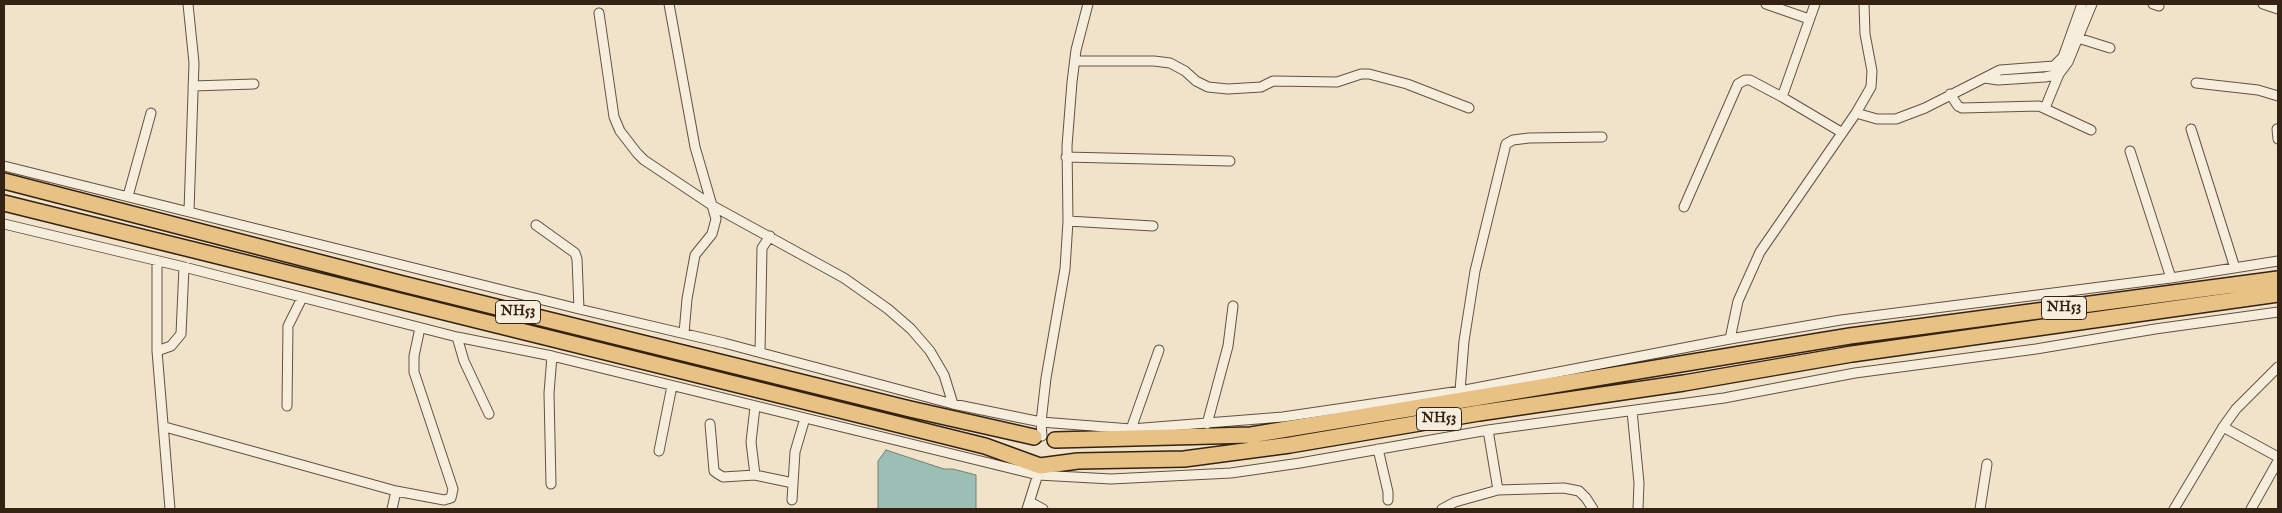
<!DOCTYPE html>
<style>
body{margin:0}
#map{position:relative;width:2282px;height:513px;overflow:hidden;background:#f1e3ca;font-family:"IM FELL English",serif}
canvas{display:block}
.frame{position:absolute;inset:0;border:5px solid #342212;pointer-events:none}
</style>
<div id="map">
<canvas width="2282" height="513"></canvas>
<div class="frame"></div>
</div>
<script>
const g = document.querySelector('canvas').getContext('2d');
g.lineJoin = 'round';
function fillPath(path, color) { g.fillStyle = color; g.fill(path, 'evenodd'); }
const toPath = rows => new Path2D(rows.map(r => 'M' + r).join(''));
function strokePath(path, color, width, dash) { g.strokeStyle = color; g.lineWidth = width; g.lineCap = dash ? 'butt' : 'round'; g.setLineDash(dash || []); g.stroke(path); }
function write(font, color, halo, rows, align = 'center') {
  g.font = font + ' "IM FELL English",serif'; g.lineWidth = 4; g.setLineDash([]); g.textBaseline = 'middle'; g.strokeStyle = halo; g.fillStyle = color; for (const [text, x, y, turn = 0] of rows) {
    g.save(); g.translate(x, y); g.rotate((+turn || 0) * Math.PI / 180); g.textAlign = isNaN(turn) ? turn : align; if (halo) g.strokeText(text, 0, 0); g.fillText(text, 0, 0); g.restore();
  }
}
const water = toPath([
 [886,450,944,469,953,469,976,475,976,509,878,509,878,461,886,450]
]);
fillPath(water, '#9bbeb5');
strokePath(water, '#728074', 1);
const minor = toPath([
 [188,4,194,63,189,211],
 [669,4,695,147,716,219,712,234,695,255,687,299,684,333],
 [1766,4,1809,19],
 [1815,4,1782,97,1841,132],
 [2153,4,2159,6],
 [2263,4,2278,9],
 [599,13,614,117,620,131,637,153,644,160,713,206,844,278,888,309,911,329,930,351,944,375,953,404],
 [2078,38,2110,48],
 [1075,61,1154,61,1170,63,1185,71,1196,81,1208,87,1228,89,1261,87,1273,81,1337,82,1361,74,1369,74,1407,84,1469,108],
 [1985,78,1998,80,2045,77,2059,74,2068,62,2092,4],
 [2196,83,2258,90,2278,96],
 [193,86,254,84],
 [1950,94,1958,106,1962,108,2039,106,2091,130],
 [2045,108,2059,74,2057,72],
 [1856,113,1871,87,1872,71,1865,34,1864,4],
 [2191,129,2235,268],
 [2277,129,2278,139],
 [2130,151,2171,278],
 [1066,157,1230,161],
 [4,166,579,309,724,343,953,404,1041,422,1131,429,1283,417,1460,391,1730,339,1841,320,2171,278,2278,261],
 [128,196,151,113],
 [1684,207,1738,84,1745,80,1750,80,1782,97],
 [1068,221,1153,226],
 [4,224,184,267,457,337,552,356,1038,475,1111,479,1231,473,1300,463,1488,430,1724,398,1855,373,2036,349,2155,329,2278,312],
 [536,225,575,253,577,259,579,309],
 [157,262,157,351,170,509],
 [457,337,464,361,489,414],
 [1730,339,1738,301,1760,252,1856,113,1877,119,1896,119,1925,108,2000,70,2054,66,2063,57,2082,4],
 [157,351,171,346,181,334,184,267],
 [760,352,762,248,770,236],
 [1460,391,1464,341,1475,271,1506,144,1513,140,1529,138,1602,137],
 [287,406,288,326,302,298],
 [755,407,751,442,755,475],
 [1632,411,1639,483,1638,509],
 [710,424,714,471,718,474,723,477,755,475,793,483],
 [1207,424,1228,346,1233,306],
 [165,427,396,491,392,509],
 [2223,427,2278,457],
 [1131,429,1159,350],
 [1488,430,1498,490],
 [1042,436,1041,422,1046,378,1065,269,1068,221,1067,146,1072,82,1076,50,1088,4],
 [1378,449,1388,492,1388,500],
 [659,451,672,386],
 [551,484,549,393,552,356],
 [396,491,444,500,451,498,453,489,414,372,414,356,420,328],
 [792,500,795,452,805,418],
 [1030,502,1043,509],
 [1027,509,1039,471],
 [1442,509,1455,502,1498,490,1564,488,1579,491,1586,498,1593,509],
 [1980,509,1987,464],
 [2174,509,2223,427,2236,409,2278,367],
 [2251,509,2278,461]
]);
const trunk = toPath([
 [4,181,399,283,910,409,1034,437],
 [4,203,985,446,1040,466,1078,461,1184,459,1290,445,1479,413,1684,383,1852,354,2278,294],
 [1055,440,1251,435,1850,336,2278,279]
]);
strokePath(minor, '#635240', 11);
strokePath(trunk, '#342212', 18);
strokePath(minor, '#f6eddd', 9);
strokePath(trunk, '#e8c285', 15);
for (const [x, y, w] of [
 [2064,308,45],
 [518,312,45],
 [1439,419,45]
]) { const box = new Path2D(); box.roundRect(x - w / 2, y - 11.5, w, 23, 4); g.fillStyle = '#f6eddd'; g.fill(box); strokePath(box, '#342212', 1); }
write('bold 14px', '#342212', null, [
 ["NH53",2064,308],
 ["NH53",518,312],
 ["NH53",1439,419]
]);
</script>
